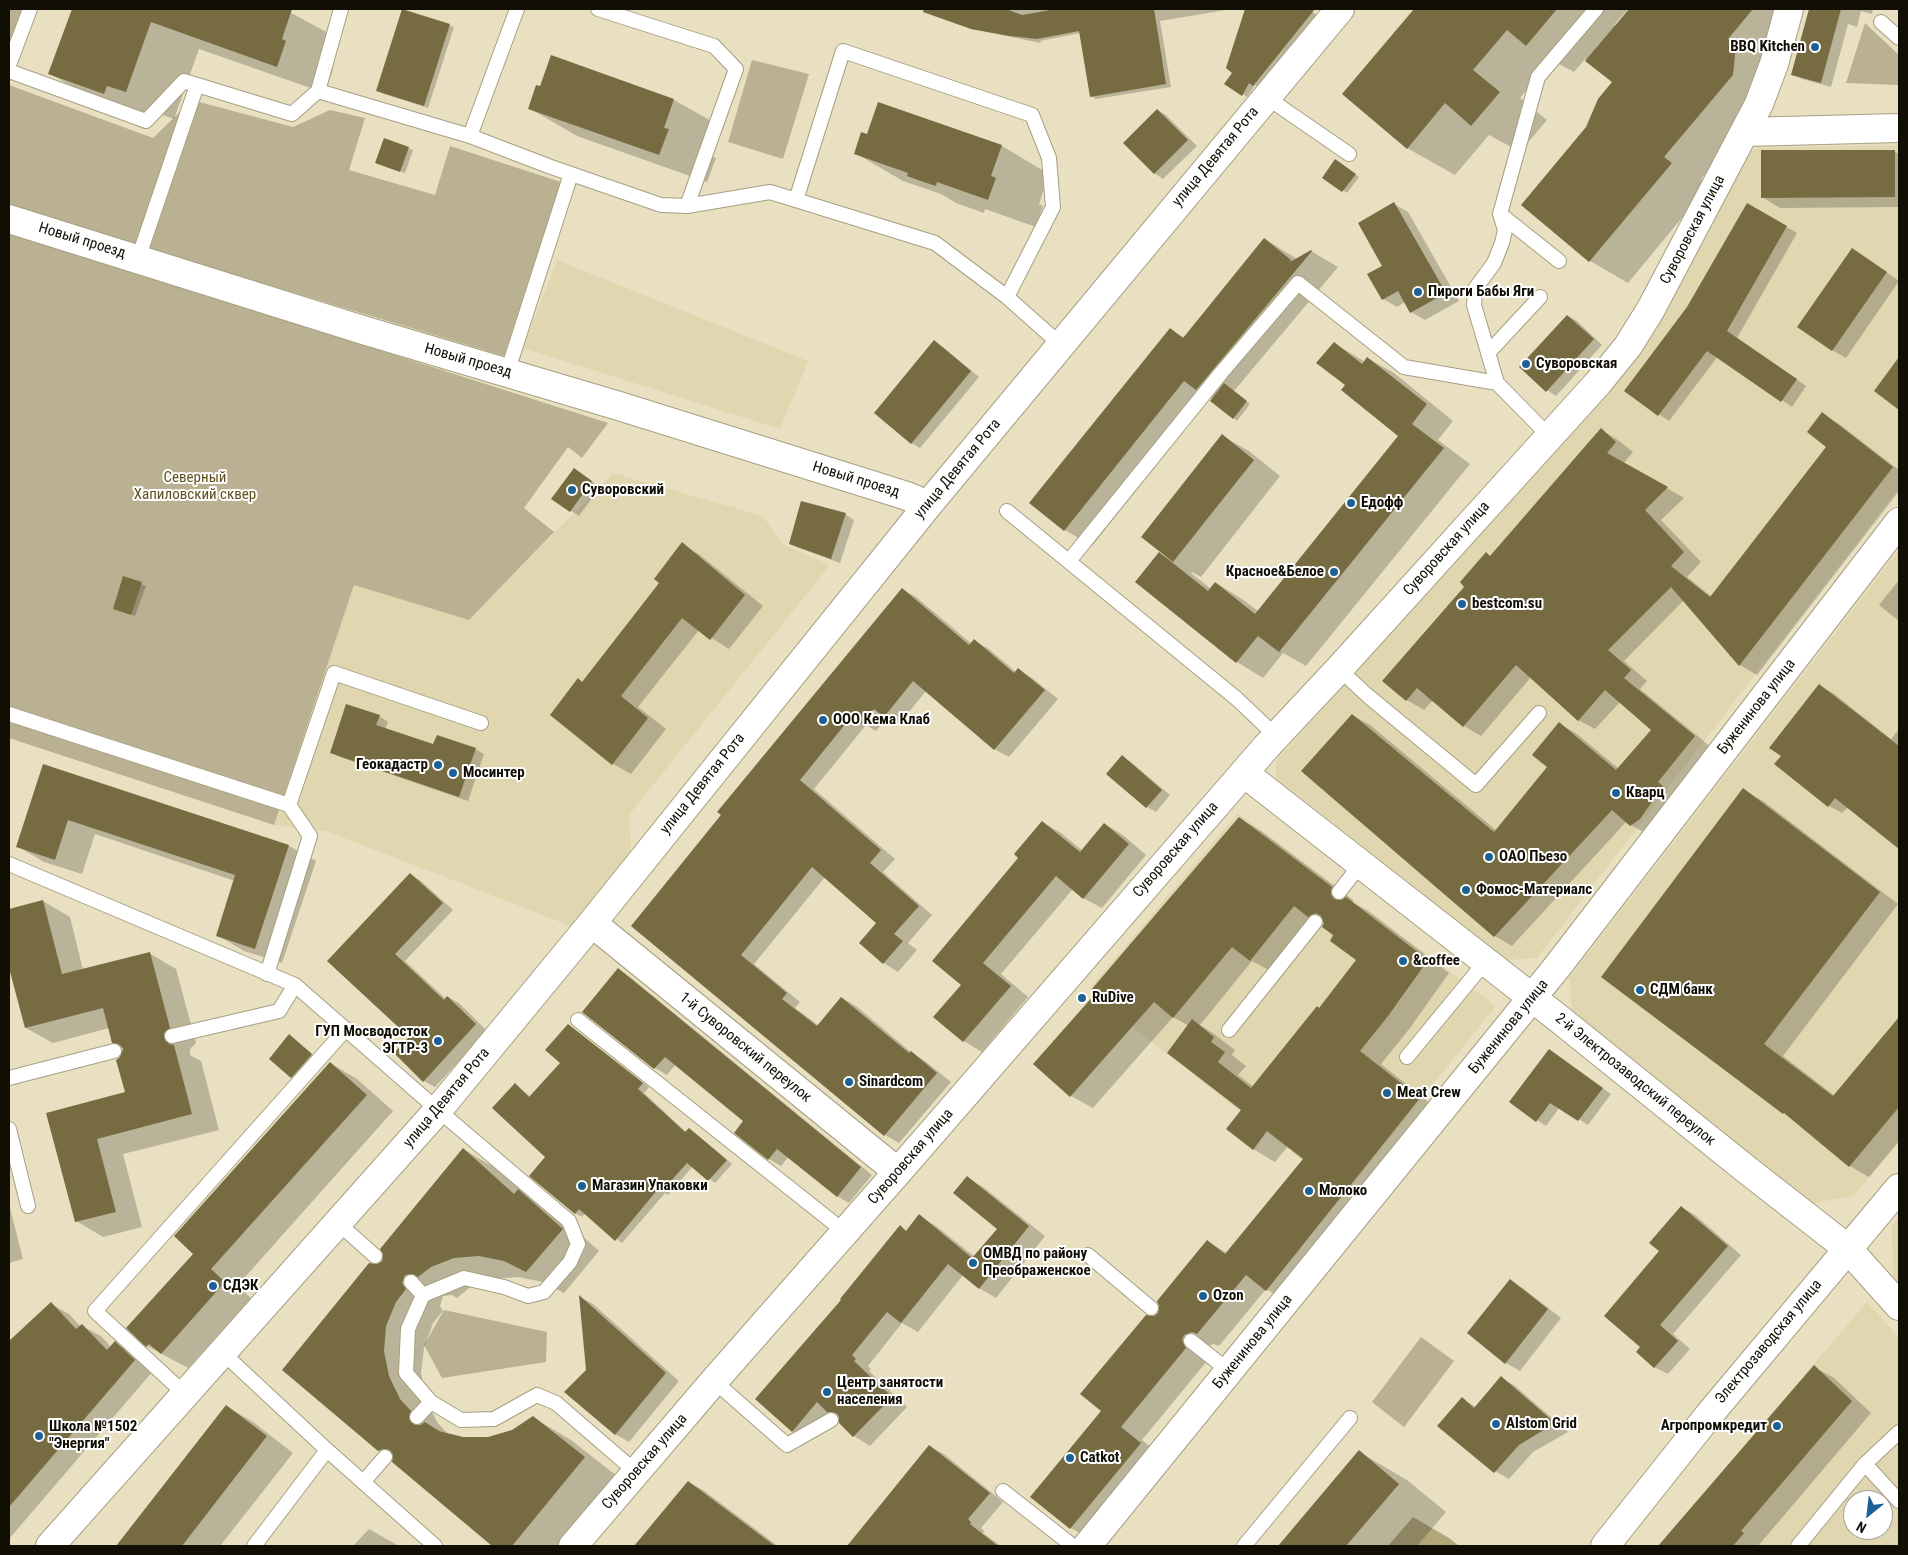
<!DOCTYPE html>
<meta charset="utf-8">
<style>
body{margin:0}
#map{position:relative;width:1908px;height:1555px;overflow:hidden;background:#e8e0c1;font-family:"Roboto Condensed",sans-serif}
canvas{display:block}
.frame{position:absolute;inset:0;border:10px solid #110e04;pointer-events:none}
.north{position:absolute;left:1843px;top:1490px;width:50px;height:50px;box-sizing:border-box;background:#fff;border:1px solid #a09f9b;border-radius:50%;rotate:209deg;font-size:14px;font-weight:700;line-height:20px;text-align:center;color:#110e04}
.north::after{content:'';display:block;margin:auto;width:18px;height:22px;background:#1b6195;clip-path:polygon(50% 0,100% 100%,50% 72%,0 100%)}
</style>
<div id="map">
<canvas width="1908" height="1555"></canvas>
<div class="frame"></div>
<div class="north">N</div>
</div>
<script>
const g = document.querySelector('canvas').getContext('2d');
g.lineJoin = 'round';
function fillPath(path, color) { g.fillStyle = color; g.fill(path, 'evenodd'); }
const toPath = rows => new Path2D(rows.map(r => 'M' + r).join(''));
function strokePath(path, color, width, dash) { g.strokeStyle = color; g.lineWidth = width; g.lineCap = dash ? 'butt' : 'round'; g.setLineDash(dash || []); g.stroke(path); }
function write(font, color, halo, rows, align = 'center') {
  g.font = font + ' "Roboto Condensed",sans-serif'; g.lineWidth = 4; g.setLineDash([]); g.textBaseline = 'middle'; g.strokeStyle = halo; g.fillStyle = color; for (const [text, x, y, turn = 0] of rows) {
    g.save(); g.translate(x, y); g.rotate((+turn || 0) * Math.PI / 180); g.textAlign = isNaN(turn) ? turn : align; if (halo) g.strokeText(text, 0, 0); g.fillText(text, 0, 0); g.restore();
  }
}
fillPath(toPath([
 [1899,145,1899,488,1537,958,1508,960,1276,778,1276,761,1606,393,1748,152,1758,148],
 [557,260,808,361,780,429,523,348],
 [613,473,763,516,782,544,830,565,629,815,631,850,571,926,326,831,274,825,354,585,469,620],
 [1899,550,1899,1143,1854,1195,1812,1204,1572,1013,1569,978],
 [1238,813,1496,1006,1345,1194,1139,1032,1090,988],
 [1899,1216,1899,1288,1893,1281,1892,1225],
 [1867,1302,1899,1338,1899,1546,1658,1546],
 [1853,1500,1883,1500,1883,1530,1853,1530]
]), '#e0d7b0');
fillPath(toPath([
 [9,9,23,9,9,47],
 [1865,23,1899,55,1899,85,1846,83],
 [752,60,809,74,783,159,728,142],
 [9,85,153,138,192,100,293,127,330,110,365,118,349,170,435,195,450,146,561,182,504,356,9,207],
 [9,232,608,423,582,458,568,447,524,508,554,532,469,620,354,585,274,825,9,738],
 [444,1310,547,1332,546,1362,442,1378,424,1345],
 [1421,1337,1454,1361,1404,1427,1372,1402]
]), '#b9b191');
fillPath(toPath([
 [1413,1517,1449,1538,1459,1546,1388,1546]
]), '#b2a77b');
fillPath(toPath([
 [73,9,284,9,339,39,329,67,333,69,325,93,199,49,174,119,155,112,152,121,98,101,50,74],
 [940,9,985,9,1010,24,1006,9,1232,9,1160,21,1171,87,1096,99,1091,96,1080,33,1040,41,1041,43,971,29],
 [1247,9,1313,9,1311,11,1317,15,1258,87,1255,85,1247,97,1226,84,1233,72,1227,68],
 [1415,9,1628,9,1614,25,1622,29,1639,9,1789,9,1770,96,1701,179,1709,185,1628,283,1590,261,1523,205,1587,128,1614,82,1585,59,1574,72,1552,60,1520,98,1547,120,1520,152,1489,135,1455,175,1407,148,1343,94],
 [1810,9,1873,9,1872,14,1861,11,1857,27,1848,24,1831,87,1802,79,1793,74],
 [403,10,454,27,428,108,381,93],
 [552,57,674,100,722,127,712,156,716,158,707,182,577,136,529,108,541,88],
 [879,103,1002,146,1049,174,1039,204,1043,206,1036,227,985,209,984,213,956,203,941,194,903,181,855,153,867,136],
 [1157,110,1166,115,1197,146,1163,179,1154,173],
 [385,139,413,150,405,173,381,164],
 [1894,151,1899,154,1899,207,1780,208,1762,197],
 [1339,162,1359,177,1347,193,1324,177],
 [1394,204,1408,212,1459,301,1425,320,1411,312,1405,302,1397,307,1383,299,1383,266],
 [1748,205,1797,233,1737,338,1806,386,1792,407,1718,356,1669,421,1626,391,1679,321],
 [1265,239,1297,259,1311,251,1338,267,1234,391,1250,404,1237,421,1211,397,1092,546,1065,530,1031,503,1170,330,1185,338],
 [1866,258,1899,281,1846,358,1832,350],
 [1568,316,1577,321,1602,345,1556,396,1547,390],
 [934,342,943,347,979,377,920,448,911,443],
 [1334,343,1365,362,1367,358,1394,373,1453,421,1438,440,1470,464,1306,666,1283,653,1263,678,1237,662,1137,582,1159,553,1168,558,1169,557,1222,436,1249,451,1280,476,1201,577,1192,572,1191,573,1211,589,1216,583,1242,599,1258,611,1400,436],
 [1822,414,1839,424,1899,470,1899,491,1757,675,1740,665,1684,600,1624,661,1647,681,1640,689,1711,747,1648,835,1626,822,1512,946,1495,936,1303,771,1352,715,1370,725,1497,831,1549,767,1560,724,1577,734,1619,769,1653,730,1620,702,1595,729,1578,720,1531,677,1481,736,1464,726,1433,700,1424,710,1407,700,1384,680,1601,430,1618,440,1633,452,1624,463,1684,498,1661,520,1701,562,1687,577,1712,597,1828,447],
 [583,475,600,487,579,516,553,499],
 [845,514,854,520,840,563,799,548,790,543],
 [682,544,700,555,763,606,729,649,699,630,638,707,666,729,631,774,613,764,578,680,584,683,661,582],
 [124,578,146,586,135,616,118,610],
 [1899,580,1899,621,1879,605],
 [902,589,916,597,972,644,974,641,989,649,1016,672,1018,670,1032,678,1058,699,1009,757,994,749,926,691,899,724,888,717,876,731,866,725,814,789,895,859,883,872,932,915,908,943,917,950,898,972,884,963,861,943,878,923,825,877,754,964,800,1002,795,1008,818,1025,842,998,856,1006,911,1052,925,1061,951,1082,899,1143,885,1135,632,926],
 [1819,686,1833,693,1891,739,1899,729,1899,847,1848,807,1842,813,1829,806,1782,756],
 [379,716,388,722,385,730,434,746,475,749,484,754,468,801,340,757,331,752],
 [1122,757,1131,762,1170,795,1156,812,1147,807],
 [44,766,289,846,316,861,282,963,244,951,217,935,235,881,95,834,82,874,44,862,17,846],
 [1743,790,1763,801,1898,904,1783,1056,1835,1096,1899,1018,1899,1141,1869,1177,1850,1166,1794,1119,1602,977],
 [1239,818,1261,831,1353,900,1353,903,1368,911,1449,973,1410,1028,1381,1064,1441,1112,1288,1302,1266,1289,1219,1346,1214,1344,1206,1347,1207,1361,1142,1440,1162,1456,1092,1540,1071,1528,1102,1410,1154,1318,1159,1314,1161,1305,1207,1241,1227,1253,1305,1159,1288,1146,1275,1162,1253,1149,1242,1110,1189,1026,1173,1017,1093,1108,1071,1096,1096,993],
 [1315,919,1324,924,1358,959,1320,1009,1254,1087,1238,1075,1246,1066,1232,1055,1235,1050,1214,1034,1200,1025,1252,961,1272,972],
 [1042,822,1061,833,1083,851,1105,824,1123,835,1146,855,1102,908,1083,898,1073,889,1001,974,1028,997,982,1052,964,1041,935,1017,963,984,1020,858],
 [410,874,421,881,453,910,405,961,446,999,448,997,459,1003,487,1031,435,1087,424,1081,411,1037,329,961],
 [43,901,70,917,83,970,149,953,176,969,196,1043,190,1049,190,1055,201,1061,219,1130,123,1154,142,1227,103,1237,76,1221,48,1114,126,1093,122,1058,124,1049,113,1042,109,1028,53,1043,26,1028,9,962,9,910],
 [618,970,630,977,872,1175,849,1203,837,1196,789,1156,781,1166,769,1159,745,1120,676,1064,667,1075,655,1068,584,1012],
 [574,1029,649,1087,644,1093,686,1132,689,1129,695,1133,732,1164,715,1183,693,1166,668,1195,665,1193,622,1243,585,1213,582,1217,575,1213,547,1157,515,1084,531,1097,561,1063],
 [290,1036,315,1057,296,1079,292,1077],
 [1550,1051,1611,1094,1588,1125,1560,1107,1546,1126,1511,1102],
 [330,1063,357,1079,393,1111,237,1286,251,1298,188,1368,147,1346,195,1254],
 [463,1149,500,1171,530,1197,556,1212,599,1251,564,1293,543,1282,518,1277,493,1279,469,1288,457,1298,452,1295,443,1296,440,1306,443,1311,433,1323,424,1348,421,1373,426,1399,437,1422,448,1434,463,1438,488,1438,513,1431,534,1418,571,1440,622,1480,567,1546,494,1546,393,1462,394,1459,379,1450,378,1266,383,1262],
 [967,1178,983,1187,1045,1236,996,1298,979,1288,963,1275,918,1332,902,1323,868,1366,871,1369,869,1371,907,1407,870,1446,854,1436,840,1418,832,1414,809,1440,792,1431,843,1300,900,1227,907,1231,919,1216,936,1226,975,1257,998,1228],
 [9,1204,23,1259,9,1263],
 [1681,1207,1695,1215,1741,1255,1673,1334,1690,1349,1668,1374,1654,1367,1642,1347,1661,1251],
 [1510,1281,1524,1289,1561,1318,1520,1371,1506,1363,1469,1333],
 [580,1297,593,1304,679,1381,629,1442,615,1434,587,1370],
 [51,1304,69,1314,81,1327,82,1326,101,1336,111,1347,115,1343,133,1353,153,1371,9,1539,9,1343],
 [1814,1367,1834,1378,1871,1413,1758,1546,1659,1546],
 [1501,1378,1515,1386,1568,1432,1533,1452,1509,1479,1495,1471,1462,1399,1476,1407],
 [226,1406,253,1422,293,1453,220,1546,118,1546],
 [929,1446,944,1454,1003,1502,981,1528,984,1531,983,1533,1001,1546,849,1546],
 [1359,1452,1407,1480,1446,1512,1417,1546,1280,1546],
 [688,1482,703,1490,778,1546,636,1546],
 [369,1529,399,1546,353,1546]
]), '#0003');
fillPath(toPath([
 [72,9,292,9,282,39,286,41,277,67,151,22,126,92,107,86,104,94,48,74],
 [402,9,450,24,424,106,376,91],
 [924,9,1006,9,1022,15,1056,9,1154,9,1166,84,1090,97,1079,31,1037,39,1010,36,971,29,923,12],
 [1245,9,1315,9,1253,86,1249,83,1242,96,1224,84,1232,73,1226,68],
 [1414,9,1557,9,1526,46,1507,30,1473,70,1500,92,1471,126,1445,103,1407,149,1342,94],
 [1629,9,1753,9,1728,39,1736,45,1733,75,1664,157,1672,163,1589,262,1521,205,1586,127,1598,99,1612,82,1585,61],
 [1809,9,1841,9,1821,83,1791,75],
 [551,55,674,99,664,128,669,129,659,155,528,109,536,85,540,86],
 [878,102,1002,145,991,176,996,178,988,200,937,182,936,186,921,181,907,176,908,173,854,154,861,132,867,134],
 [1157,109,1188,140,1154,174,1123,143],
 [384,138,409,147,400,172,375,163],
 [1761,150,1895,150,1895,197,1761,198],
 [1335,159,1356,174,1342,192,1322,178],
 [1394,202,1446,293,1410,313,1398,291,1382,300,1367,274,1382,266,1358,223],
 [1747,203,1787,226,1727,331,1797,379,1781,402,1707,351,1658,416,1624,391,1687,307],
 [1264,238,1291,260,1290,262,1311,250,1312,251,1196,390,1184,381,1064,531,1029,503,1170,328,1183,338],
 [1852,248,1887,272,1832,351,1797,327],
 [1567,315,1594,339,1546,392,1519,367],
 [934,340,971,371,911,444,874,413],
 [1334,342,1362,364,1367,357,1427,404,1412,424,1444,448,1279,652,1258,636,1236,663,1135,582,1159,552,1208,591,1215,582,1255,614,1398,436,1341,390,1345,385,1316,363],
 [1899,357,1899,410,1874,391],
 [1224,383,1247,401,1233,419,1210,401],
 [1822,412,1893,467,1739,666,1671,587,1608,650,1631,670,1624,678,1695,736,1658,782,1663,786,1640,819,1630,826,1612,810,1494,937,1301,771,1352,714,1494,832,1547,767,1532,755,1559,722,1616,770,1651,730,1605,690,1578,721,1516,665,1463,727,1417,688,1406,701,1382,681,1464,587,1460,582,1486,552,1490,556,1601,428,1616,442,1607,453,1668,487,1645,510,1684,552,1671,566,1710,597,1826,447,1807,432],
 [1222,434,1254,460,1173,562,1141,537],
 [574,468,592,481,570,512,551,499],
 [801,501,846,513,831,559,789,544],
 [682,542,745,595,710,640,682,618,621,696,648,718,612,765,550,715,578,678,582,682,659,583,654,579],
 [123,576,142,582,131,615,113,609],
 [902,588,969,645,974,639,1014,673,1018,668,1045,690,994,750,913,681,884,717,874,709,861,724,851,717,800,780,881,850,870,863,919,906,894,934,903,941,883,964,859,943,876,923,812,867,741,955,787,993,782,999,817,1026,841,997,909,1053,911,1051,937,1073,884,1136,631,926,721,815,717,812],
 [1819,684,1899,746,1899,849,1835,798,1828,807,1774,764,1781,756,1769,748],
 [346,704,380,715,376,725,433,744,437,735,476,748,459,797,330,753],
 [1122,755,1162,790,1146,808,1106,774],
 [43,764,289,845,255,949,216,936,235,875,68,820,55,860,16,847],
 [1743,788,1880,892,1764,1044,1833,1096,1899,1017,1899,1107,1849,1167,1784,1113,1783,1114,1601,977],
 [1239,817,1332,887,1331,895,1334,899,1342,900,1346,897,1428,960,1388,1016,1360,1051,1420,1098,1266,1291,1246,1275,1197,1334,1192,1332,1184,1335,1182,1340,1186,1348,1121,1427,1141,1443,1070,1529,1030,1497,1101,1411,1080,1394,1146,1315,1154,1316,1158,1313,1159,1306,1157,1301,1207,1240,1225,1254,1303,1159,1267,1131,1253,1150,1226,1129,1241,1110,1167,1053,1192,1019,1214,1037,1211,1042,1225,1052,1218,1062,1251,1088,1317,1006,1319,1008,1356,960,1330,941,1333,935,1322,927,1324,923,1321,916,1316,913,1308,917,1294,906,1250,961,1232,947,1173,1018,1154,1002,1070,1097,1033,1064,1095,994,1091,990],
 [1042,821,1080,852,1104,823,1129,844,1083,899,1056,876,983,963,1011,986,963,1042,933,1017,961,985,932,961,1018,858,1014,854],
 [410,873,443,903,395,954,444,1000,447,996,476,1024,423,1082,394,1053,409,1037,327,961],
 [43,900,62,974,150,952,170,1028,164,1033,164,1038,169,1044,174,1045,192,1114,97,1139,116,1212,75,1222,46,1113,125,1092,116,1060,120,1057,123,1049,120,1045,112,1043,103,1008,25,1028,9,968,9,909],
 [618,968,861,1167,837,1197,777,1149,768,1160,734,1133,743,1121,665,1057,654,1069,582,1012],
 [568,1024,643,1083,638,1089,685,1132,689,1128,727,1160,708,1181,687,1163,661,1192,658,1189,615,1241,579,1209,575,1214,529,1176,545,1157,492,1108,515,1083,529,1097,560,1063,545,1050],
 [289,1034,312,1054,291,1078,269,1059],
 [1549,1049,1603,1088,1578,1121,1550,1103,1536,1122,1509,1102],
 [330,1062,367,1095,211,1269,225,1282,161,1354,149,1344,146,1347,126,1328,193,1254,174,1236],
 [463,1148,514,1194,518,1189,563,1229,526,1272,504,1261,479,1256,454,1258,431,1267,418,1277,413,1274,405,1275,402,1283,406,1289,396,1302,386,1326,384,1351,389,1376,400,1399,411,1411,409,1419,415,1425,420,1425,425,1422,439,1431,463,1437,488,1437,512,1430,533,1416,585,1457,512,1546,492,1546,392,1462,393,1455,390,1450,383,1449,378,1451,282,1370,369,1263,377,1264,382,1261,383,1254,380,1249],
 [967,1176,1029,1226,979,1289,948,1264,901,1323,887,1312,852,1355,856,1359,854,1361,892,1397,853,1437,839,1423,839,1416,836,1413,827,1412,817,1402,792,1432,755,1399,841,1300,840,1299,900,1225,906,1231,919,1214,972,1258,997,1229,953,1193],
 [1681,1206,1728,1246,1660,1325,1678,1341,1654,1368,1636,1352,1640,1347,1604,1316,1659,1251,1649,1243],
 [1510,1279,1548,1309,1505,1364,1467,1333],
 [579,1295,666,1373,615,1435,564,1392,586,1370],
 [51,1302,76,1329,82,1324,107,1350,115,1341,135,1360,9,1507,9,1341],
 [1814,1365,1852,1401,1741,1531,1744,1533,1733,1546,1658,1546],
 [1501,1376,1555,1423,1519,1445,1494,1473,1437,1426,1462,1397,1474,1408],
 [226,1405,267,1436,182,1546,116,1546],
 [929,1445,990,1493,968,1519,971,1522,970,1524,998,1546,847,1546],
 [1359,1450,1399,1484,1346,1546,1278,1546],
 [688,1481,775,1546,634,1546]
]), '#766b41');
const lane = toPath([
 [598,9,714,46,736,69,687,206],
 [1881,22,1899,38],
 [9,65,30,9],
 [9,71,146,121,184,81,292,114,318,91,470,136,551,167,661,205,687,206,770,192,935,243,1007,297,1061,345],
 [318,91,341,9],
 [1266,97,1349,154],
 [470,136,517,9],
 [796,200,843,51,1032,115,1049,158,1053,207,1007,297],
 [1500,214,1559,261],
 [138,259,197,85],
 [1488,353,1540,297],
 [507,373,571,174],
 [1497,383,1474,305,1475,289,1494,263,1502,243,1505,230,1500,214,1538,77,1596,9],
 [1007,511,1237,699,1276,736],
 [1069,561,1221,373,1298,283,1404,367,1497,383,1549,436],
 [1339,669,1368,696,1476,785,1539,713],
 [9,714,289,805,310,836,267,974],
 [289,805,334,673,481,723],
 [9,864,295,985],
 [1339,892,1361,864],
 [578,1020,845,1232],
 [1229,1030,1315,922],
 [172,1036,279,1011,295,985,438,1110,569,1221,578,1244,570,1262,544,1292,528,1296,504,1287,464,1278,423,1295,408,1329,406,1373,431,1402,461,1420,494,1419,537,1395,556,1403,636,1472],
 [1407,1057,1486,961],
 [9,1078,114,1051],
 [9,1129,28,1206],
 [338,1223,375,1256],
 [1088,1255,1151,1308],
 [411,1282,423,1295],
 [1191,1341,1229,1371],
 [223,1353,327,1450,435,1546],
 [714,1381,787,1445,831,1420],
 [186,1395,95,1311,346,1029],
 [417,1417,431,1402],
 [1865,1464,1899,1501],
 [364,1481,385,1457],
 [1003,1491,1073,1546],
 [254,1546,327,1450],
 [1244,1546,1350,1418],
 [1798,1546,1865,1464,1899,1432]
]);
const street = toPath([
 [1745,132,1899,128],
 [9,219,363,330,619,406,907,496,928,505],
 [1244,773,1558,1018,1747,1170,1847,1248,1899,1306],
 [592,923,898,1172],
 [50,1546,438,1110,592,923,928,505,1340,9],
 [573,1546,714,1381,910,1158,1267,746,1339,669,1598,383,1628,346,1651,309,1759,104,1774,64,1789,9],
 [1087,1546,1557,967,1899,522]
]);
const secondary = toPath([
 [1605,1546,1709,1415,1899,1188]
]);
strokePath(lane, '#a69f81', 16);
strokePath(street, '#a69f81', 30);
strokePath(secondary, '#a69f81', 30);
strokePath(lane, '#fff', 14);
strokePath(street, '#fff', 28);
strokePath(secondary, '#fff', 28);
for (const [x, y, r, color] of [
 [1815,47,5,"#1b6195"],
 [1418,292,5,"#1b6195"],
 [1526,364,5,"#1b6195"],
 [572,490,5,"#1b6195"],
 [1351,503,5,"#1b6195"],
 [1334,572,5,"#1b6195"],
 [1462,604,5,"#1b6195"],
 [823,720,5,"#1b6195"],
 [438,765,5,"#1b6195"],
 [453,773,5,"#1b6195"],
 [1616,793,5,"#1b6195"],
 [1489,857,5,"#1b6195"],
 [1466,890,5,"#1b6195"],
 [1403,961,5,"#1b6195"],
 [1640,990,5,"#1b6195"],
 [1082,998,5,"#1b6195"],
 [438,1041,5,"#1b6195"],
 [849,1082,5,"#1b6195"],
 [1387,1093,5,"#1b6195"],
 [582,1186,5,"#1b6195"],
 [1309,1191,5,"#1b6195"],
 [973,1263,5,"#1b6195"],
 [213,1286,5,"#1b6195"],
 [1203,1296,5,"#1b6195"],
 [827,1392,5,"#1b6195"],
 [1496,1424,5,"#1b6195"],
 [1777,1426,5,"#1b6195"],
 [39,1436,5,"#1b6195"],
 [1070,1458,5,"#1b6195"]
]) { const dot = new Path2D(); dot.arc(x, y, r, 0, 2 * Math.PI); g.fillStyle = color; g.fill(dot); strokePath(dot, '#fff', 2); }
write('bold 15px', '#110e04', '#fff', [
 ["BBQ Kitchen",1805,47,"right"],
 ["Пироги Бабы Яги",1428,292],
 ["Суворовская",1536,364],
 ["Суворовский",582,490],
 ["Едофф",1361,503],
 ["Красное&Белое",1324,572,"right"],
 ["bestcom.su",1472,604],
 ["ООО Кема Клаб",833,720],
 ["Геокадастр",428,765,"right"],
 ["Мосинтер",463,773],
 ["Кварц",1626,793],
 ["ОАО Пьезо",1499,857],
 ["Фомос-Материалс",1476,890],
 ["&coffee",1413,961],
 ["СДМ банк",1650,990],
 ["RuDive",1092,998],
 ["ГУП Мосводосток",428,1032,"right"],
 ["ЭГТР-3",428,1049,"right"],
 ["Sinardcom",859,1082],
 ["Meat Crew",1397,1093],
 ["Магазин Упаковки",592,1186],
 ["Молоко",1319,1191],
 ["ОМВД по району",983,1254],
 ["Преображенское",983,1271],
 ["СДЭК",223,1286],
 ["Ozon",1213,1296],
 ["Центр занятости",837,1383],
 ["населения",837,1400],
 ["Alstom Grid",1506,1424],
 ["Агропромкредит",1767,1426,"right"],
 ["Школа №1502",49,1427],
 ["\"Энергия\"",49,1444],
 ["Catkot",1080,1458]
], 'left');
write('15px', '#110e04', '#fff', [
 ["улица Девятая Рота",1216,157,-50],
 ["Суворовская улица",1693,230,-62],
 ["Новый проезд",82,241,17],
 ["Новый проезд",468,361,16],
 ["улица Девятая Рота",958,469,-50],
 ["Новый проезд",856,480,17],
 ["Суворовская улица",1447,549,-48],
 ["Буженинова улица",1757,707,-52],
 ["улица Девятая Рота",703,784,-51],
 ["Суворовская улица",1176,850,-49],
 ["Буженинова улица",1509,1027,-51],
 ["1-й Суворовский переулок",745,1048,39],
 ["2-й Электрозаводский переулок",1635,1080,39],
 ["улица Девятая Рота",447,1098,-50],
 ["Суворовская улица",911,1157,-49],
 ["Буженинова улица",1253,1342,-51],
 ["Электрозаводская улица",1769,1342,-50],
 ["Суворовская улица",645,1462,-49]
]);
write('15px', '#5d501b', '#fff', [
 ["Северный",195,478],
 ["Хапиловский сквер",195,495]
]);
</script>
